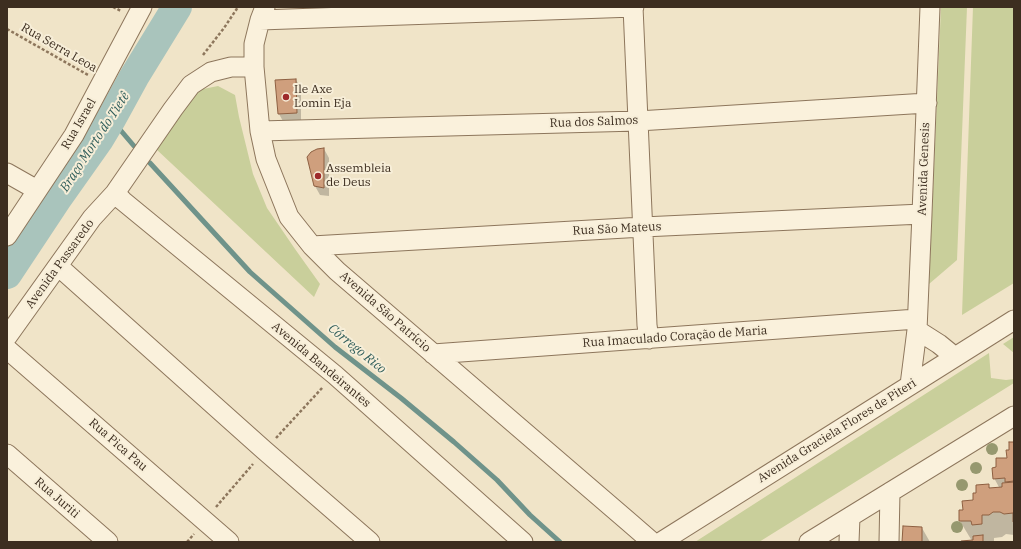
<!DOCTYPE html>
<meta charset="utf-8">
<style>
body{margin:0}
#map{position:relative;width:1021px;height:549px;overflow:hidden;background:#f0e4c8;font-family:"IBM Plex Serif",serif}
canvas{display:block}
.frame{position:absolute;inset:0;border:8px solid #3d2e20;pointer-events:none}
</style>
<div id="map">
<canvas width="1021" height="549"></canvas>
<div class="frame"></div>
</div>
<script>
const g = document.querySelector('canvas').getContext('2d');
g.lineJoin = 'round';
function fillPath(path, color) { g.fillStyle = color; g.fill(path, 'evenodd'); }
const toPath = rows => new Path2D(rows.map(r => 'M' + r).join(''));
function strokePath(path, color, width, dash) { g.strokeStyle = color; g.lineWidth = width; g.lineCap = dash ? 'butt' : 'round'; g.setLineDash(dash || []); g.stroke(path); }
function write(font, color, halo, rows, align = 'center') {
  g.font = font + ' "IBM Plex Serif",serif'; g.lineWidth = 4; g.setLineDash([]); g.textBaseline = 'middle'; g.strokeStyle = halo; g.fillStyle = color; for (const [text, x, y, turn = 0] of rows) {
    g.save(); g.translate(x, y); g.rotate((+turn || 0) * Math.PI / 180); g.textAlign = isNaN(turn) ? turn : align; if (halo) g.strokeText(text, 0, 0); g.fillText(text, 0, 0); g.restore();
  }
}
fillPath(toPath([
 [941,7,967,7,957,260,929,284],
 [973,7,1014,7,1014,283,962,315],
 [218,86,235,95,239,117,253,174,267,208,295,249,320,284,314,297,156,149,198,90],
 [1014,337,1014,353,1003,344],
 [989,353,991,378,1006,380,1014,379,1014,383,759,542,695,542]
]), '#c9cf9b');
fillPath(toPath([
 [296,80,301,88,301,122,284,123,279,114,276,81],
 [324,149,329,158,329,196,320,195,315,186],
 [1014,443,1014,535,1006,534,1002,537,994,538,994,542,962,542,972,541,960,521,964,511,975,501,977,494,988,485,991,489,1000,489,994,478,997,468,1008,458],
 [922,528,930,542,903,542]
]), '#0003');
strokePath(toPath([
 [111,119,134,146],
 [150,163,250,272,335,347,401,398,454,442,497,480,530,515,560,542]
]), '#6f938a', 5);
strokePath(toPath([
 [7,274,58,197,99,139,111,119,134,77,177,7]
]), '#a9c4bc', 30);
const building = toPath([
 [296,79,297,113,278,114,275,80,296,79],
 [324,148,324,188,314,186,307,157,311,152,317,149,324,148],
 [1009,442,1014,442,1014,481,1005,482,1005,478,993,479,992,468,996,467,996,458,1007,458,1006,450,1009,450,1009,442],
 [1014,482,1014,522,1013,522,1013,513,1004,514,1000,512,993,512,989,515,982,515,982,524,972,525,971,521,959,521,959,510,963,510,962,501,973,500,973,493,976,493,976,485,989,484,989,488,1002,487,1002,483,1014,482],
 [903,526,922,527,922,542,902,542,903,526],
 [983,535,983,542,961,542,961,541,973,540,973,536,983,535]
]);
fillPath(building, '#cf9f7d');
strokePath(building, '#8d5f41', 1);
const street = toPath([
 [265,7,260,20,254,44,254,67,260,131,266,159,289,217,312,246,337,271,629,522,652,542],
 [633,7,647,325,649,339],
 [260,20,634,7],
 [260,131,638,121,927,103],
 [7,173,37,190],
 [115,193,123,201,335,375,523,542],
 [7,236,74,135,142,7],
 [312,246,643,227,922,214],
 [58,266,264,450,370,542],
 [917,330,939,344,955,357],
 [7,337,92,218,115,193,173,109,191,85,211,72,231,67,254,67],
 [7,349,229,542],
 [433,354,917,319],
 [910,385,917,330,922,214,930,7],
 [7,454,108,542],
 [661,542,1014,320],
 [809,542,1014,416],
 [849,542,850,517],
 [889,542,890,492]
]);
strokePath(street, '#8d765c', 21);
strokePath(toPath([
 [113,7,121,11],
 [7,29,88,75],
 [203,55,224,28,238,7],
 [276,438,323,387],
 [216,507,253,464],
 [187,542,194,534]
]), '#8d765c', 2.5, [3, 2]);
strokePath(street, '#faf1dc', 19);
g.fillStyle = '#96986f';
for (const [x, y] of [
 [992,449],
 [976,468],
 [962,485],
 [957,527]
]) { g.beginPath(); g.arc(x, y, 6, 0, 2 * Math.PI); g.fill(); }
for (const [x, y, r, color] of [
 [286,97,4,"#9e2a2b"],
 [318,176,4,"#9e2a2b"]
]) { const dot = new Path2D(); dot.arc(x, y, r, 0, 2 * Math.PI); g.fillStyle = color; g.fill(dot); strokePath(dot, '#f7eed8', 1.5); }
write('12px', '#3d2e20', '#f7eed8', [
 ["Rua Serra Leoa",59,48,30],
 ["Rua dos Salmos",594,122,-2],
 ["Rua Israel",79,124,-60],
 ["Avenida Genesis",924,169,-88],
 ["Rua São Mateus",617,229,-3],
 ["Avenida Passaredo",60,264,-54],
 ["Avenida São Patrício",385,312,41],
 ["Rua Imaculado Coração de Maria",675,337,-4],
 ["Avenida Bandeirantes",321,365,40],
 ["Avenida Graciela Flores de Piteri",837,431,-32],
 ["Rua Pica Pau",118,445,41],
 ["Rua Juriti",57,498,41]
]);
write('12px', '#3d2e20', '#f7eed8', [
 ["Ile Axe",294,90],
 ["Lomin Eja",294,104],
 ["Assembleia",326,169],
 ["de Deus",326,183]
], 'left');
write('italic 13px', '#2f5d5a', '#f7eed8', [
 ["Braço Morto do Tietê",95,142,-57],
 ["Córrego Rico",357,349,39]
]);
</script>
